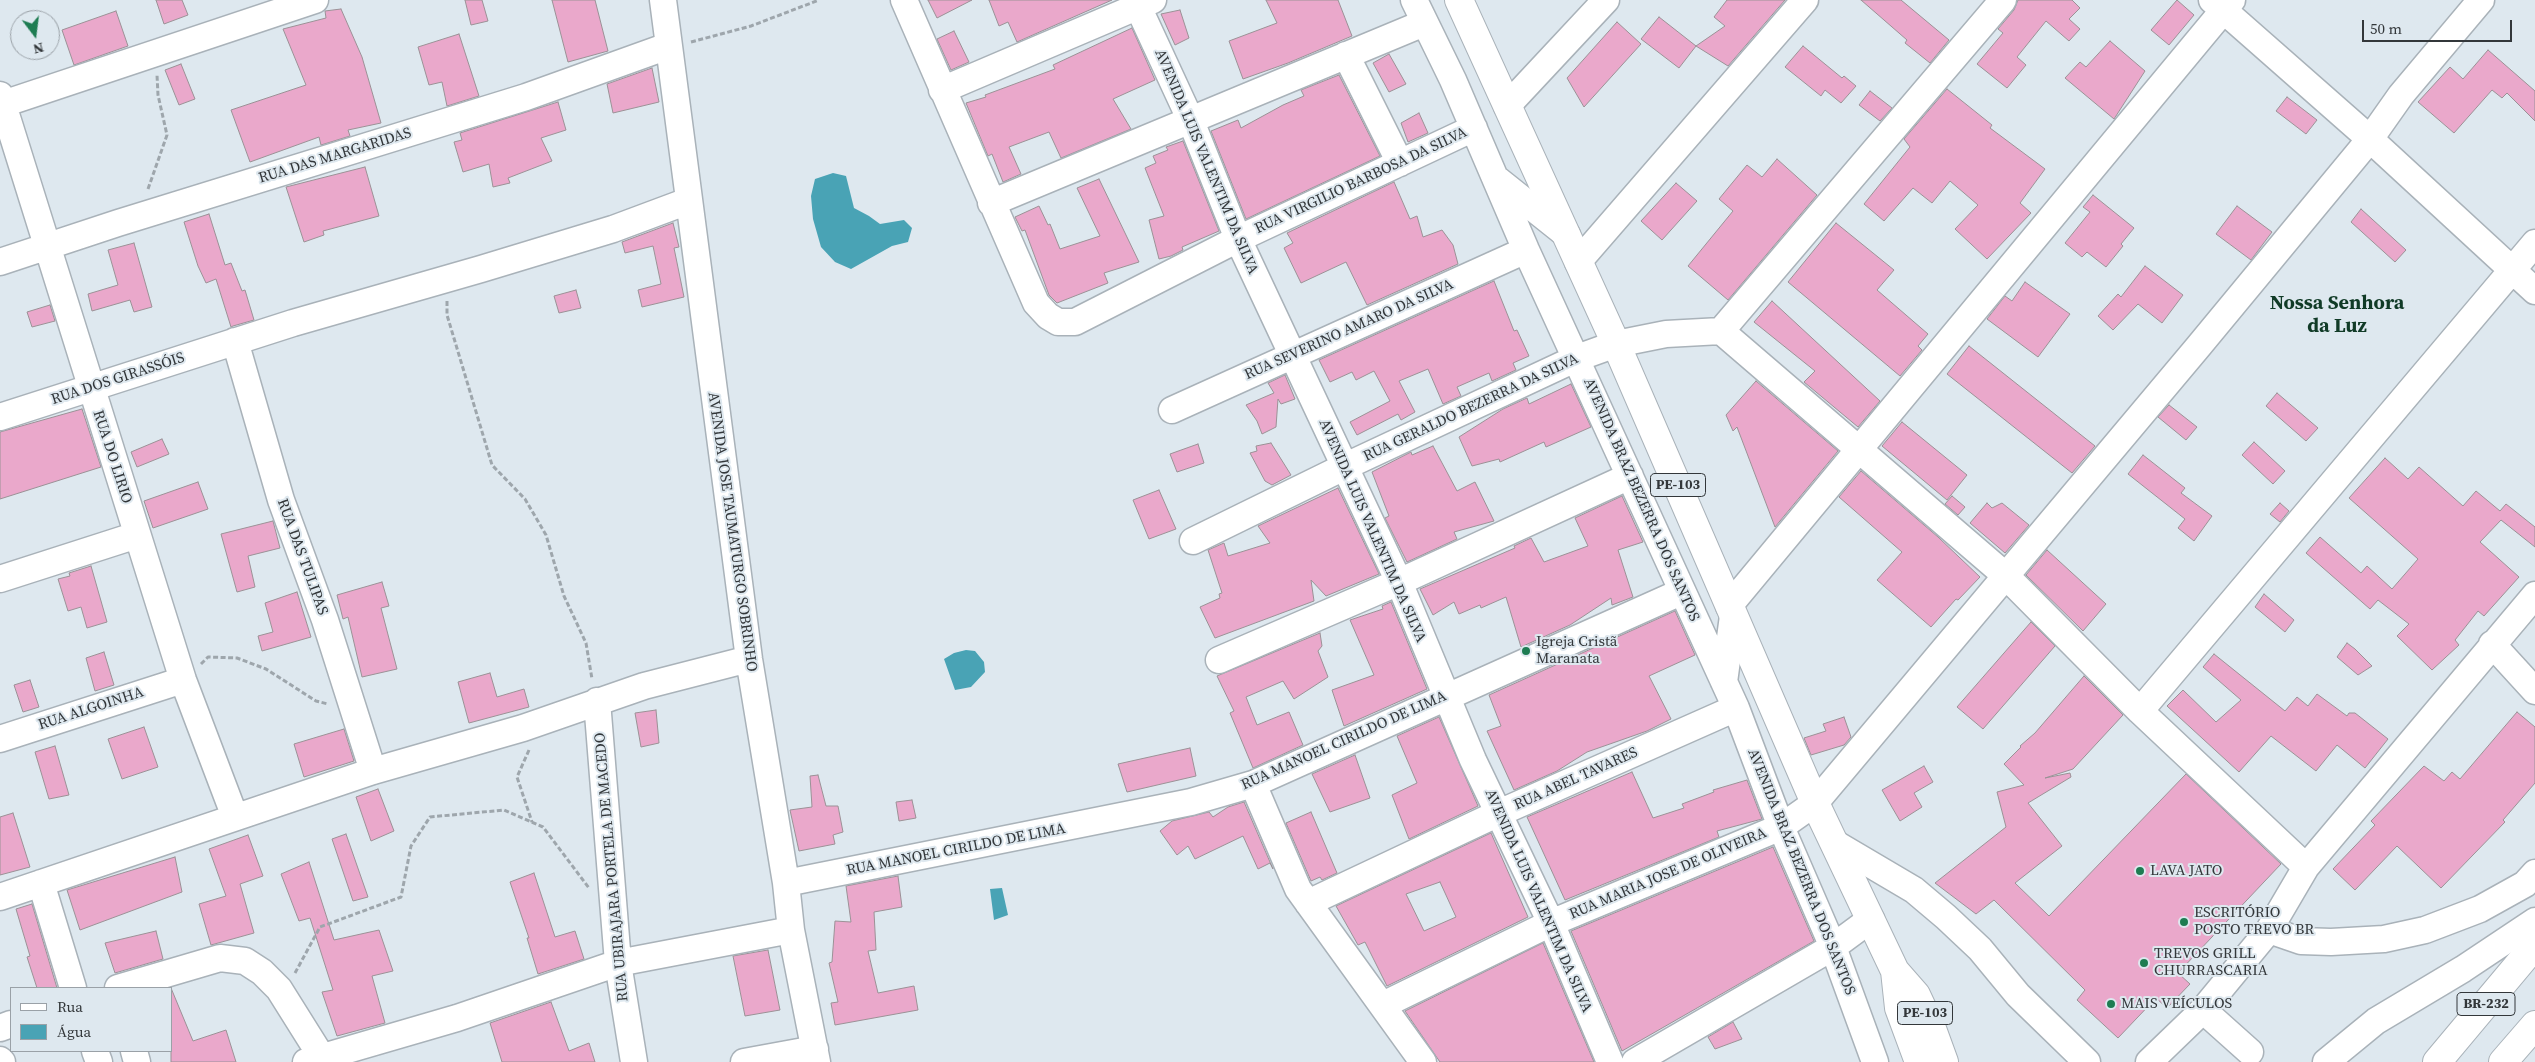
<!DOCTYPE html>
<meta charset="utf-8">
<style>
body{margin:0}
#map{position:relative;width:2535px;height:1062px;overflow:hidden;background:#dee8ef;font-family:"Source Serif 4",serif}
canvas{display:block}
.legend{position:absolute;left:10px;top:987px;width:162px;height:65px;box-sizing:border-box;background:#dee8ef;border:1px solid #9aa1a7;margin:0;padding:6px 9px;list-style:none;font-size:15px;color:#33373a}
.legend li{display:flex;align-items:center;gap:10px;height:25px}
.legend b{width:25px;border:1px solid #9aa1a7}
.north{position:absolute;left:10px;top:10px;width:50px;height:50px;box-sizing:border-box;background:#dee8ef;border:1px solid #9aa1a7;border-radius:50%;rotate:165deg;font-size:14px;font-weight:700;line-height:20px;text-align:center;color:#33373a}
.north::after{content:'';display:block;margin:auto;width:18px;height:22px;background:#1e7c52;clip-path:polygon(50% 0,100% 100%,50% 72%,0 100%)}
.scale{position:absolute;left:2362px;top:20px;width:150px;height:22px;box-sizing:border-box;border:2px solid #33373a;border-top:0;padding-left:6px;font-size:15px;line-height:18px;white-space:nowrap;color:#33373a;-webkit-text-stroke:4px #dee8ef;paint-order:stroke}
</style>
<div id="map">
<canvas width="2535" height="1062"></canvas>
<ul class="legend">
<li><b style="height:6px;background:#fff"></b>Rua</li>
<li><b style="height:14px;background:#49a3b5"></b>Água</li>
</ul>
<div class="north">N</div>
<div class="scale">50 m</div>
</div>
<script>
const g = document.querySelector('canvas').getContext('2d');
g.lineJoin = 'round';
function fillPath(path, color) { g.fillStyle = color; g.fill(path, 'evenodd'); }
const toPath = rows => new Path2D(rows.map(r => 'M' + r).join(''));
function strokePath(path, color, width, dash) { g.strokeStyle = color; g.lineWidth = width; g.lineCap = dash ? 'butt' : 'round'; g.setLineDash(dash || []); g.stroke(path); }
function write(font, color, halo, rows, align = 'center') {
  g.font = font + ' "Source Serif 4",serif'; g.lineWidth = 4; g.setLineDash([]); g.textBaseline = 'middle'; g.strokeStyle = halo; g.fillStyle = color; for (const [text, x, y, turn = 0] of rows) {
    g.save(); g.translate(x, y); g.rotate((+turn || 0) * Math.PI / 180); g.textAlign = isNaN(turn) ? turn : align; if (halo) g.strokeText(text, 0, 0); g.fillText(text, 0, 0); g.restore();
  }
}
fillPath(toPath([
 [833,173,846,176,854,208,869,216,880,224,904,220,912,228,908,242,892,246,851,269,835,262,821,247,813,219,811,196,815,179],
 [966,650,975,651,984,662,985,672,971,687,955,690,944,659,954,653],
 [1002,888,1008,915,994,920,990,889]
]), '#49a3b5');
const building = toPath([
 [156,0,182,0,188,15,164,24,156,0],
 [465,0,482,0,488,21,471,25,465,0],
 [552,0,595,0,608,51,568,62,552,0],
 [928,0,972,0,937,18,928,0],
 [989,0,1112,0,1017,42,1008,22,999,26,989,0],
 [1266,0,1338,0,1352,36,1288,63,1243,79,1229,41,1277,23,1266,0],
 [1727,0,1785,0,1728,66,1696,46,1725,26,1714,17,1727,0],
 [1861,0,1901,0,1949,40,1930,63,1905,43,1907,40,1861,0],
 [2018,0,2072,0,2080,8,2069,19,2080,29,2069,41,2046,21,2017,57,2026,65,2007,88,1977,64,2003,33,1998,29,2014,10,2018,0],
 [2177,0,2194,15,2169,45,2151,30,2177,0],
 [341,9,362,57,381,123,348,130,350,136,321,145,319,137,250,162,231,110,306,85,283,29,326,18,325,11,341,9],
 [1180,10,1189,38,1175,45,1161,14,1180,10],
 [116,11,128,46,74,65,62,30,116,11],
 [1659,17,1696,46,1679,68,1641,39,1659,17],
 [1617,22,1641,44,1584,107,1567,78,1617,22],
 [1132,28,1155,80,1113,99,1131,129,1061,158,1049,132,1009,147,1021,174,1003,182,992,154,988,156,966,103,986,97,985,95,1055,69,1053,65,1132,28],
 [954,31,969,62,951,70,937,39,954,31],
 [459,34,479,96,447,106,442,82,429,85,418,47,459,34],
 [2110,41,2145,71,2114,119,2065,78,2080,62,2086,67,2110,41],
 [1803,46,1842,78,1844,76,1856,86,1841,103,1825,90,1821,96,1785,67,1803,46],
 [2488,50,2535,91,2535,121,2507,93,2502,98,2492,90,2454,133,2418,102,2450,67,2463,79,2488,50],
 [1389,54,1406,84,1389,92,1373,63,1389,54],
 [181,64,195,99,179,105,165,70,181,64],
 [652,68,659,102,613,113,607,84,652,68],
 [1339,75,1380,156,1246,219,1211,131,1238,120,1241,128,1283,105,1304,96,1301,90,1339,75],
 [1947,89,1992,125,1990,128,2045,169,2020,203,2031,213,1987,259,1955,229,1978,205,1950,181,1932,203,1913,188,1884,221,1864,204,1910,147,1904,139,1947,89],
 [1870,91,1892,108,1880,121,1859,105,1870,91],
 [2287,97,2317,120,2306,134,2276,111,2287,97],
 [558,102,566,130,541,138,552,161,508,178,510,183,493,187,489,164,463,172,454,142,462,140,460,133,558,102],
 [1419,113,1428,133,1408,142,1401,123,1419,113],
 [1183,141,1219,231,1182,247,1183,250,1171,256,1159,259,1149,220,1164,216,1145,168,1156,163,1153,156,1168,150,1166,147,1183,141],
 [1777,159,1817,195,1728,300,1688,266,1733,211,1719,199,1747,165,1762,177,1777,159],
 [365,167,379,216,323,231,324,235,304,242,286,187,365,167],
 [1099,179,1139,262,1104,273,1108,283,1057,303,1049,295,1025,230,1022,231,1015,217,1039,206,1048,225,1050,224,1060,249,1100,236,1077,188,1099,179],
 [1394,182,1410,219,1417,216,1423,237,1442,230,1453,245,1458,264,1367,305,1346,262,1301,283,1284,248,1293,243,1287,233,1394,182],
 [1676,183,1697,201,1662,240,1641,221,1676,183],
 [2093,195,2134,228,2121,244,2123,246,2106,267,2087,252,2082,257,2065,243,2090,212,2083,207,2093,195],
 [2237,206,2272,232,2251,260,2216,234,2237,206],
 [2361,209,2406,250,2395,262,2351,222,2361,209],
 [209,214,225,265,231,263,242,291,245,290,254,320,233,326,231,327,216,279,206,283,198,266,184,222,209,214],
 [673,223,679,247,674,248,684,297,642,307,638,290,661,284,653,246,625,253,622,242,673,223],
 [1836,223,1894,270,1877,290,1928,334,1918,346,1922,350,1900,376,1788,282,1836,223],
 [134,243,152,307,134,312,130,300,92,311,88,294,118,285,108,250,134,243],
 [2145,266,2183,295,2162,323,2138,304,2113,330,2098,316,2118,294,2121,297,2145,266],
 [1494,281,1514,331,1517,330,1529,356,1513,363,1516,370,1492,381,1489,373,1457,387,1461,396,1443,404,1428,369,1399,381,1415,412,1401,420,1398,414,1357,435,1350,422,1390,401,1374,371,1356,380,1352,372,1330,382,1319,360,1494,281],
 [2025,282,2070,314,2038,357,1987,319,2005,296,2012,301,2025,282],
 [576,290,581,308,559,313,554,296,576,290],
 [1772,301,1880,401,1858,427,1804,382,1815,371,1754,322,1772,301],
 [50,305,55,321,32,327,27,312,50,305],
 [1969,346,2095,446,2072,473,1947,374,1969,346],
 [1285,375,1295,399,1281,404,1278,399,1276,427,1262,434,1257,421,1246,405,1274,393,1268,383,1285,375],
 [1756,381,1838,451,1775,527,1737,427,1733,431,1726,415,1756,381],
 [1571,384,1591,427,1546,447,1544,442,1500,462,1499,459,1472,466,1459,437,1503,409,1527,398,1529,404,1571,384],
 [2277,393,2318,428,2306,441,2266,406,2277,393],
 [2169,405,2197,427,2186,440,2158,417,2169,405],
 [82,409,101,467,0,499,0,432,82,409],
 [1902,422,1967,475,1947,500,1882,446,1902,422],
 [162,439,169,454,137,467,131,452,162,439],
 [2254,442,2285,471,2273,484,2242,455,2254,442],
 [1271,443,1291,475,1272,485,1265,481,1250,453,1257,451,1256,446,1271,443],
 [1198,444,1204,463,1177,472,1170,454,1198,444],
 [1433,446,1457,491,1475,482,1494,521,1454,532,1457,539,1407,562,1385,518,1389,516,1372,472,1411,452,1412,455,1433,446],
 [2143,455,2185,488,2181,493,2212,516,2194,541,2178,528,2185,519,2128,474,2143,455],
 [2385,458,2408,479,2419,467,2463,506,2476,491,2500,511,2506,504,2535,527,2535,547,2501,520,2480,542,2519,577,2484,616,2478,611,2455,640,2459,645,2432,670,2397,636,2409,624,2378,600,2370,609,2306,553,2320,537,2361,573,2367,566,2392,589,2418,559,2349,498,2385,458],
 [1861,471,1938,537,1980,577,1958,600,1956,599,1931,627,1877,580,1902,552,1839,497,1861,471],
 [198,482,208,509,153,528,144,501,198,482],
 [1338,488,1379,574,1326,596,1311,580,1314,601,1215,638,1200,607,1220,598,1219,594,1222,593,1208,550,1224,543,1228,556,1270,543,1258,526,1338,488],
 [1159,490,1176,529,1149,539,1133,500,1159,490],
 [1622,496,1643,542,1618,550,1633,597,1612,605,1611,598,1570,625,1521,647,1506,597,1481,608,1480,605,1459,614,1454,602,1433,615,1420,589,1515,548,1514,546,1531,538,1544,562,1588,546,1575,518,1622,496],
 [1952,496,1965,507,1958,515,1945,504,1952,496],
 [1987,503,1992,508,2002,503,2029,525,2005,553,1970,523,1987,503],
 [2280,503,2289,511,2280,522,2270,514,2280,503],
 [273,521,280,548,248,556,255,587,237,592,221,534,273,521],
 [2047,550,2106,604,2083,631,2026,575,2047,550],
 [91,566,107,622,87,628,81,607,68,611,58,579,70,576,69,573,91,566],
 [382,582,389,606,381,608,397,669,362,677,348,617,343,619,337,595,382,582],
 [297,592,311,637,262,651,258,636,273,632,265,603,297,592],
 [2264,594,2294,620,2285,632,2255,607,2264,594],
 [1391,602,1427,689,1344,726,1332,690,1374,675,1350,620,1383,609,1382,606,1391,602],
 [1675,611,1695,655,1649,676,1671,719,1647,731,1587,752,1557,771,1514,790,1487,731,1501,726,1489,695,1675,611],
 [2031,622,2055,646,1983,729,1957,707,2031,622],
 [1320,633,1322,646,1318,651,1328,677,1294,699,1283,681,1246,697,1257,725,1289,712,1303,745,1253,768,1230,713,1234,711,1217,676,1320,633],
 [2347,643,2355,649,2372,666,2358,675,2337,657,2347,643],
 [104,652,114,685,95,691,86,658,104,652],
 [2214,654,2285,711,2297,697,2308,706,2317,694,2347,716,2349,713,2355,713,2388,739,2365,768,2337,745,2316,771,2271,736,2239,772,2167,706,2183,690,2216,722,2241,700,2203,667,2214,654],
 [490,673,497,697,524,689,529,707,469,723,458,682,490,673],
 [2084,676,2123,715,2073,769,2045,778,2070,773,2071,777,2028,803,2062,846,2015,883,2049,916,2186,774,2281,864,2178,973,2190,984,2167,1008,2156,998,2118,1038,2077,1000,2085,990,1994,900,1976,914,1935,883,2006,827,1997,792,2024,785,2004,764,2021,747,2020,746,2035,733,2084,676],
 [30,680,39,707,23,712,14,685,30,680],
 [656,710,659,743,641,747,635,713,656,710],
 [2517,712,2535,727,2535,783,2503,820,2505,822,2441,888,2397,846,2355,890,2333,869,2375,825,2371,821,2424,766,2444,781,2452,772,2460,779,2517,712],
 [1439,717,1478,806,1409,839,1392,795,1417,783,1397,736,1439,717],
 [1844,717,1851,737,1844,745,1811,755,1804,738,1826,731,1823,724,1844,717],
 [144,727,158,767,122,779,108,739,144,727],
 [344,729,354,761,304,777,294,744,344,729],
 [55,746,69,795,49,799,35,752,55,746],
 [1190,748,1196,776,1127,792,1118,764,1190,748],
 [1355,755,1370,798,1330,812,1312,774,1355,755],
 [1924,766,1933,782,1914,793,1922,807,1900,821,1882,790,1924,766],
 [1632,772,1653,818,1684,808,1682,804,1714,792,1713,790,1747,780,1762,819,1717,831,1719,837,1565,900,1527,817,1632,772],
 [818,775,826,806,838,806,843,832,833,835,835,844,799,851,790,810,812,807,810,776,818,775],
 [378,789,394,831,371,841,356,797,378,789],
 [912,800,916,818,899,821,896,802,912,800],
 [1244,802,1273,869,1270,863,1258,869,1243,836,1195,859,1188,846,1177,855,1160,831,1172,821,1209,812,1213,817,1228,807,1244,802],
 [1311,812,1337,873,1322,880,1320,877,1311,881,1286,823,1311,812],
 [13,813,30,867,0,875,0,817,13,813],
 [1491,833,1528,917,1387,986,1365,942,1358,945,1336,906,1491,833],
 [1440,882,1456,917,1424,931,1406,894,1440,882],
 [346,834,368,897,353,901,332,839,346,834],
 [248,835,263,876,240,884,254,933,211,945,199,904,226,896,209,849,248,835],
 [1773,847,1814,941,1622,1051,1571,931,1773,847],
 [175,857,182,892,80,930,67,890,175,857],
 [309,862,334,940,379,930,393,971,372,976,385,1023,337,1036,322,992,333,990,310,918,299,921,281,874,309,862],
 [534,873,555,937,575,931,584,959,538,974,527,938,529,938,510,882,534,873],
 [898,876,902,907,874,912,876,950,868,951,878,993,914,986,918,1010,835,1025,831,1003,838,1002,829,963,832,962,835,921,851,922,846,886,898,876],
 [32,904,57,988,37,988,27,957,30,956,16,909,32,904],
 [156,931,163,959,115,973,105,943,156,931],
 [1543,943,1594,1062,1440,1062,1405,1011,1543,943],
 [768,950,780,1010,745,1016,733,956,768,950],
 [171,988,193,1041,226,1030,236,1062,171,1062,171,988],
 [551,1002,569,1051,589,1043,595,1062,502,1062,490,1023,551,1002],
 [1733,1022,1742,1039,1715,1049,1708,1037,1733,1022]
]);
fillPath(building, '#eaa8cb');
strokePath(building, '#9b9196', 1);
const minor = toPath([
 [663,0,749,659,786,883,791,930,817,1062],
 [904,0,1036,303,1048,316,1058,322,1075,322,1238,239,1474,128],
 [1135,0,1191,121,1238,239,1399,582,1473,760,1551,923,1610,1062],
 [1414,0,1453,80,1526,250,1736,708,1781,827,1833,947,1875,1062],
 [2212,0,2370,139,2535,291],
 [1346,55,1400,163],
 [942,90,1153,0],
 [0,95,183,680,235,817],
 [0,105,315,0],
 [1507,106,1606,0],
 [1498,180,1567,235],
 [991,203,1424,23],
 [0,262,118,223,526,97,668,46],
 [1578,262,1805,0],
 [1721,331,2003,0],
 [235,341,281,500,325,620,373,771],
 [1172,410,1526,250],
 [0,417,293,323,481,269,613,229,688,201],
 [1193,541,1344,467,1577,358,1616,344,1666,334,1721,331,2005,575,2140,711,2306,867],
 [0,579,137,535],
 [1729,606,2232,0],
 [2492,644,2535,691],
 [1219,660,1399,582,1630,476],
 [1724,682,1733,616],
 [597,701,618,963,634,1062],
 [2140,711,2535,243],
 [0,739,183,680],
 [1253,784,1298,889,1423,1062],
 [1836,844,1914,890,1946,917,1980,949,2018,995,2087,1062],
 [41,883,73,988],
 [786,883,1191,802,1253,784,1681,592],
 [0,897,373,771,523,728,644,686,749,659],
 [1308,903,1499,813,1736,708],
 [2269,930,2301,941,2331,942,2384,939,2425,930,2480,909,2525,884,2535,873],
 [118,988,220,958,245,961,262,972,279,989,321,1056],
 [1383,1005,1551,923,1781,827,1815,803,2198,347,2370,139,2401,95,2481,0],
 [2203,1010,2250,1052],
 [0,1028,11,1024],
 [95,1051,99,1062],
 [134,1051,137,1062],
 [0,1060,2,1062],
 [306,1062,457,1018,618,963,791,930],
 [744,1062,815,1049],
 [1635,1062,1833,947,1871,919],
 [2149,1062,2203,1010,2269,930,2306,867,2535,595],
 [2326,1062,2376,1021,2463,969,2535,921]
]);
const major = toPath([
 [1459,0,1616,344,1815,803,1895,971,1916,995,1932,1029,1944,1062],
 [1895,971,1899,1008,1919,1062]
]);
const highway = toPath([
 [2437,1062,2535,945],
 [2503,1062,2535,1025]
]);
strokePath(minor, '#a9b2b9', 29);
strokePath(major, '#a9b2b9', 30);
strokePath(highway, '#a9b2b9', 30);
strokePath(toPath([
 [691,42,751,26,819,0],
 [148,189,167,135,158,95,157,75],
 [447,301,447,315,492,465,525,499,546,535,564,596,586,643,592,679],
 [201,664,208,657,237,658,266,669,316,701,328,704],
 [529,750,517,777,532,822],
 [295,973,320,927,401,897,411,846,430,817,504,810,543,827,589,888]
]), '#9ea6ac', 3, [5, 2.5]);
strokePath(minor, '#fff', 26);
strokePath(major, '#fff', 28);
strokePath(highway, '#fff', 28);
for (const [x, y, r, color] of [
 [1526,651,5,"#1e7c52"],
 [2140,871,5,"#1e7c52"],
 [2184,922,5,"#1e7c52"],
 [2144,963,5,"#1e7c52"],
 [2111,1004,5,"#1e7c52"]
]) { const dot = new Path2D(); dot.arc(x, y, r, 0, 2 * Math.PI); g.fillStyle = color; g.fill(dot); strokePath(dot, '#dee8ef', 2); }
for (const [x, y, w] of [
 [1678,485,55],
 [2486,1004,58],
 [1925,1013,55]
]) { const box = new Path2D(); box.roundRect(x - w / 2, y - 11.5, w, 23, 4); g.fillStyle = '#dee8ef'; g.fill(box); strokePath(box, '#33373a', 1); }
write('bold 14px', '#33373a', null, [
 ["PE-103",1678,485],
 ["BR-232",2486,1004],
 ["PE-103",1925,1013]
]);
write('15px', '#33373a', '#dee8ef', [
 ["RUA DAS MARGARIDAS",335,156,-17],
 ["AVENIDA LUIS VALENTIM DA SILVA",1206,162,67],
 ["RUA VIRGILIO BARBOSA DA SILVA",1361,181,-25],
 ["RUA SEVERINO AMARO DA SILVA",1349,330,-24],
 ["RUA DOS GIRASSÓIS",118,379,-18],
 ["RUA GERALDO BEZERRA DA SILVA",1471,408,-25],
 ["RUA DO LIRIO",112,457,72],
 ["AVENIDA BRAZ BEZERRA DOS SANTOS",1641,500,66],
 ["AVENIDA LUIS VALENTIM DA SILVA",1372,531,66],
 ["AVENIDA JOSE TAUMATURGO SOBRINHO",732,532,82],
 ["RUA DAS TULIPAS",302,557,70],
 ["RUA ALGOINHA",91,709,-18],
 ["RUA MANOEL CIRILDO DE LIMA",1344,741,-24],
 ["RUA ABEL TAVARES",1576,779,-24],
 ["RUA MANOEL CIRILDO DE LIMA",956,850,-11],
 ["RUA UBIRAJARA PORTELA DE MACEDO",612,867,-95],
 ["AVENIDA BRAZ BEZERRA DOS SANTOS",1801,872,68],
 ["RUA MARIA JOSE DE OLIVEIRA",1668,874,-23],
 ["AVENIDA LUIS VALENTIM DA SILVA",1538,901,66]
]);
write('15px', '#33373a', '#dee8ef', [
 ["Igreja Cristã",1536,642],
 ["Maranata",1536,659],
 ["LAVA JATO",2150,871],
 ["ESCRITÓRIO",2194,913],
 ["POSTO TREVO BR",2194,930],
 ["TREVOS GRILL",2154,954],
 ["CHURRASCARIA",2154,971],
 ["MAIS VEÍCULOS",2121,1004]
], 'left');
write('bold 20px', '#113b27', '#dee8ef', [
 ["Nossa Senhora",2337,304],
 ["da Luz",2337,327]
]);
</script>
